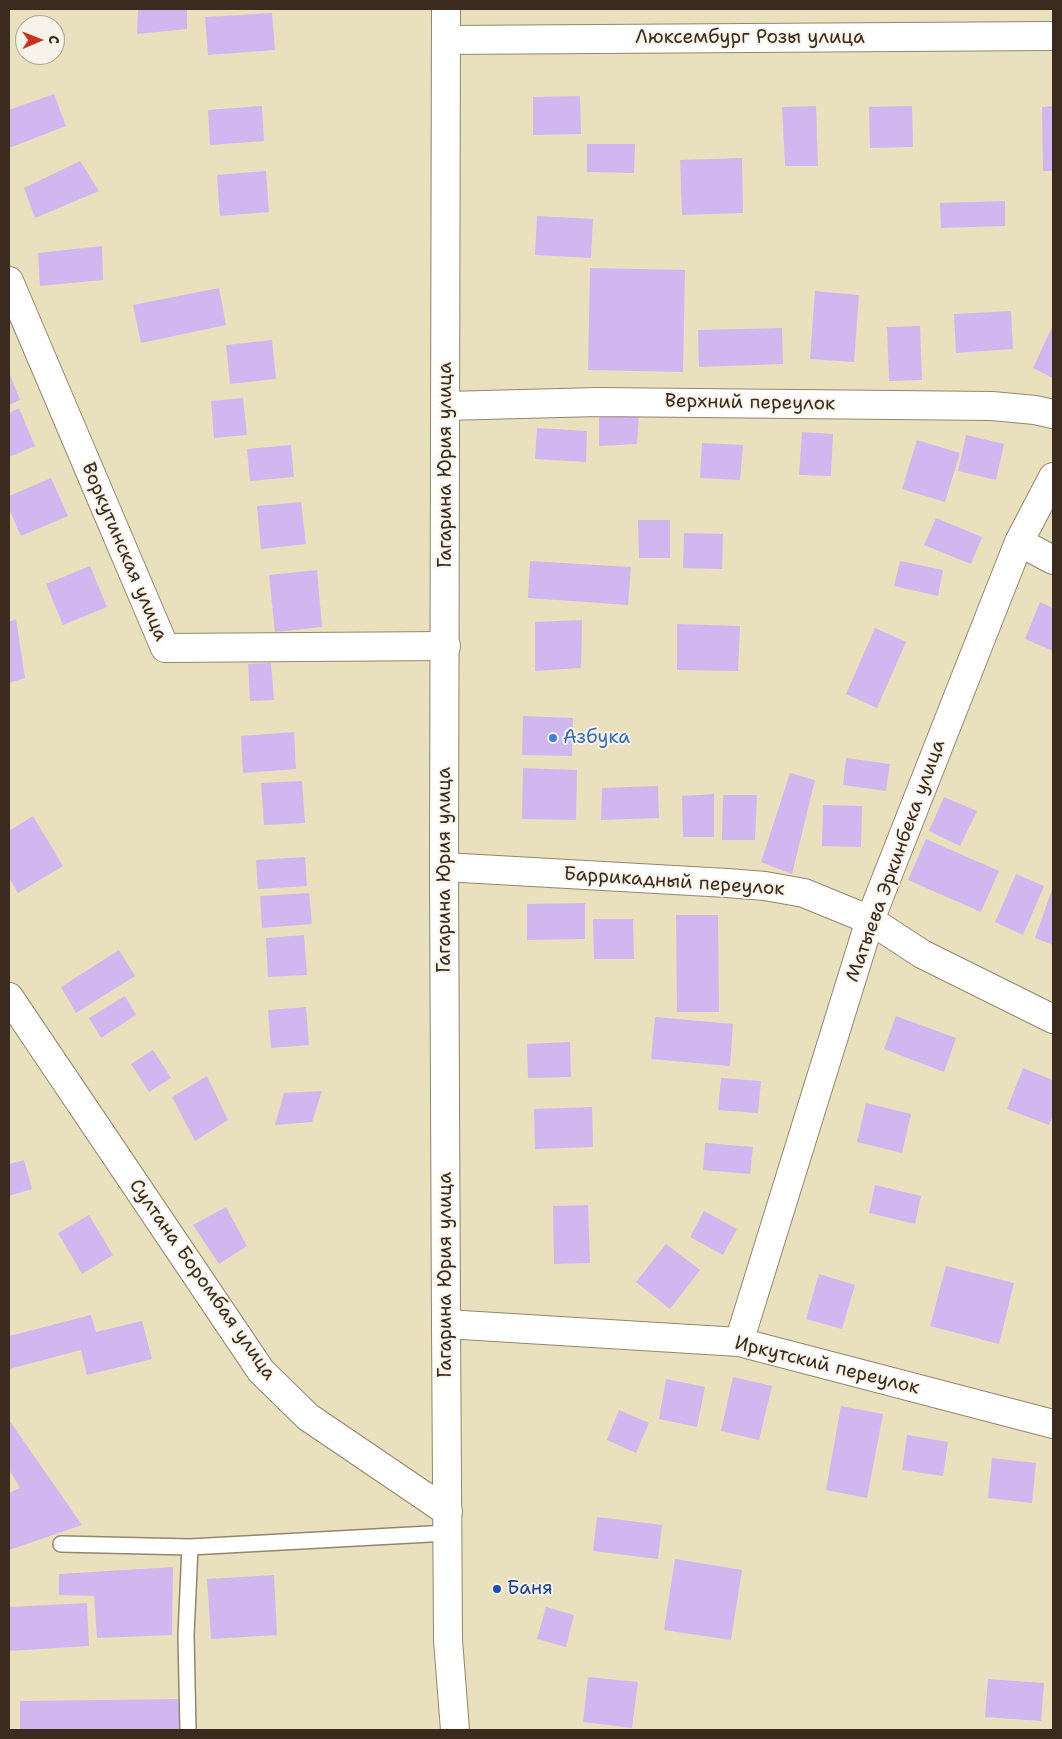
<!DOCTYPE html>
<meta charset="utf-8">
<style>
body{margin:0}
#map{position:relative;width:1062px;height:1739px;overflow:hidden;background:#e9e1bd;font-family:"Shantell Sans",sans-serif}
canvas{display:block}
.frame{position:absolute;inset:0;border:10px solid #3b2a1e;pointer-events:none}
.north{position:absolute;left:15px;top:15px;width:50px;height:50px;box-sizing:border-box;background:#f7f3e8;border:1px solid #aca397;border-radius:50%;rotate:89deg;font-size:14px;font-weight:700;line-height:20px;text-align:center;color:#3b2a1e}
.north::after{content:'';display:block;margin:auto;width:18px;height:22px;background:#c8321e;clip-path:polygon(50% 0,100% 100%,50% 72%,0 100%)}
</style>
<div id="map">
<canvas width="1062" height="1739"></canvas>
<div class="frame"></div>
<div class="north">С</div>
</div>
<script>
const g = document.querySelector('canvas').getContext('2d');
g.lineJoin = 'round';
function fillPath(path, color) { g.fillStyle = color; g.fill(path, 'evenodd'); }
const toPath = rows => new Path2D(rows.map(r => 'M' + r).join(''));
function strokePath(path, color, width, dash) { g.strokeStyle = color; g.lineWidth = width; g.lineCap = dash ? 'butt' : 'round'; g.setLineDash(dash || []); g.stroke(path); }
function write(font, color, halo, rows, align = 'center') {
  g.font = font + ' "Shantell Sans",sans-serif'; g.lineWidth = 4; g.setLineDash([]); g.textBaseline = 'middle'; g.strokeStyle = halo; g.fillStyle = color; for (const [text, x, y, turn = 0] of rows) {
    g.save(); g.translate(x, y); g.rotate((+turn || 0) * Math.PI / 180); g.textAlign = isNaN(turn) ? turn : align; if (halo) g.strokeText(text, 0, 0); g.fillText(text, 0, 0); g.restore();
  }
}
fillPath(toPath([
 [138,9,187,9,187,29,137,34],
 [272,13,275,50,208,55,205,17],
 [54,94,66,126,9,148,9,110],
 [580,96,581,134,533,135,533,97],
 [262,106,264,141,210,145,208,110],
 [816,106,818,166,785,166,782,107],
 [912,106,913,147,870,148,869,107],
 [1053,106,1053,171,1043,171,1042,107],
 [587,144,635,144,634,173,587,172],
 [742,158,743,213,682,215,680,160],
 [80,161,99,191,35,218,24,188],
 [266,171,269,212,220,216,217,175],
 [1005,201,1005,226,941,228,940,203],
 [537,216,593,219,591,258,535,255],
 [102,246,103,280,40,286,38,253],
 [590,268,685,270,683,372,588,370],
 [219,288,226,325,141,343,133,305],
 [815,291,859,295,854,362,810,359],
 [1011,311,1013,349,956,353,954,314],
 [1053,325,1053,378,1033,368],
 [920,326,922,380,889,381,887,327],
 [782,328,783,364,699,367,698,330],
 [272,340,276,379,230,384,226,345],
 [9,372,20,400,9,405],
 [243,398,247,435,214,438,211,401],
 [19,408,35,446,9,457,9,413],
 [639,413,637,444,599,446,599,417],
 [537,428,587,431,586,462,535,459],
 [802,432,833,434,831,476,799,475],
 [966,435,1004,444,996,480,958,471],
 [917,440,960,453,945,502,902,489],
 [702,443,743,445,740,480,700,478],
 [291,445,294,477,250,481,247,449],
 [51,478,68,516,21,536,9,509,9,496],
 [301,502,306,544,261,549,257,506],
 [936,518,982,537,971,564,924,545],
 [638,520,670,520,670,558,639,558],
 [684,533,723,534,722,569,683,568],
 [530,561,631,567,628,605,528,598],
 [900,561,943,570,938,596,894,586],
 [90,566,107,607,63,625,46,584],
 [317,570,322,627,275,632,269,575],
 [1040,602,1053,608,1053,651,1025,639],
 [16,619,25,678,9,683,9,622],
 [582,620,581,668,535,671,535,622],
 [677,624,740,626,738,671,677,670],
 [875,628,906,642,877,708,846,694],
 [271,663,274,700,250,701,248,664],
 [523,716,573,718,572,756,522,755],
 [294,732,296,769,243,773,241,736],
 [846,758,890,764,886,791,843,785],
 [523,768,577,770,576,820,522,819],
 [790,773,815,780,792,874,761,862],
 [302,781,305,823,264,825,261,783],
 [658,786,659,818,601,820,602,788],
 [714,794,714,837,683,837,682,796],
 [723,795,757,795,755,840,722,840],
 [944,797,977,811,960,846,929,831],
 [823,805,862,806,861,847,822,846],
 [33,816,63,866,18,893,9,878,9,831],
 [926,839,999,871,981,912,908,880],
 [305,857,307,886,258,889,256,860],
 [1016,874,1044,886,1023,935,995,922],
 [1053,887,1053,945,1035,938],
 [309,893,312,924,262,928,260,896],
 [585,903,585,939,527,940,527,904],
 [676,915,718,915,719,1012,677,1012],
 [593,919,633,919,634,959,594,959],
 [304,935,307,975,268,977,266,938],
 [119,950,135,976,76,1013,61,987],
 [125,996,136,1015,101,1038,89,1018],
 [306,1007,309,1045,271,1048,268,1010],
 [896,1016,956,1038,944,1072,884,1049],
 [655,1017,733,1024,730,1066,651,1059],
 [570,1042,571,1077,528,1078,527,1044],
 [153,1050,171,1078,149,1092,131,1064],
 [1023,1068,1053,1080,1053,1115,1049,1125,1007,1109],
 [207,1076,228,1120,195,1141,172,1097],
 [721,1078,761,1081,758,1113,718,1110],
 [322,1091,312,1122,275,1125,284,1093],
 [866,1103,911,1114,902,1153,857,1142],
 [592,1107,593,1147,535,1149,534,1109],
 [705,1143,753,1147,750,1174,703,1170],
 [24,1160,32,1189,9,1196,9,1164],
 [875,1185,921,1196,915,1224,869,1213],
 [588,1205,590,1263,554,1264,553,1206],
 [226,1207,247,1246,219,1264,193,1225],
 [704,1211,737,1229,723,1255,690,1237],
 [89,1215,113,1255,82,1274,58,1233],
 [666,1244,700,1270,670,1309,636,1282],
 [946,1266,1014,1283,999,1344,930,1326],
 [819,1274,855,1285,842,1329,806,1319],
 [91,1315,96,1332,142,1321,152,1359,87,1375,81,1350,9,1369,9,1336],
 [733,1377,772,1386,759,1440,721,1431],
 [666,1379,705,1387,697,1427,659,1419],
 [841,1406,883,1414,867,1498,826,1490],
 [619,1410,649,1423,636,1453,607,1440],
 [9,1420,82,1525,9,1550,9,1493,20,1488,9,1469],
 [907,1435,948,1442,943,1476,902,1470],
 [992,1458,1036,1463,1032,1503,988,1498],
 [597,1517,662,1525,658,1559,593,1551],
 [675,1559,742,1570,731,1640,664,1630],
 [173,1567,172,1635,97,1638,94,1596,59,1595,59,1574],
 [274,1575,277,1635,211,1639,207,1579],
 [87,1603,89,1646,9,1651,9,1607],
 [546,1607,574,1615,566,1647,537,1639],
 [588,1677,638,1682,632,1728,583,1722],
 [988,1679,1044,1683,1041,1721,985,1717],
 [181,1699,181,1730,20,1730,20,1701]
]), '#d0b7ef');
const lane = toPath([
 [61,1544,190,1547,448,1533],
 [188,1730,186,1635,190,1547]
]);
const street = toPath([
 [446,40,1053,36],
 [9,281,165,648,446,646],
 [446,406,598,402,992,406,1035,410,1053,414],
 [1019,542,1053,560],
 [444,867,727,883,765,886,804,893,870,920,922,954,1053,1019],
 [9,997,261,1371,308,1417,448,1512],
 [446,1324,739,1342,1053,1424],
 [739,1342,870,920,1019,542,1053,477]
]);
const secondary = toPath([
 [446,9,444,867,446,1324,448,1640,455,1730]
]);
strokePath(lane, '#92866e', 18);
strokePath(street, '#92866e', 30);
strokePath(secondary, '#92866e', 30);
strokePath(lane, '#fff', 15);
strokePath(street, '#fff', 28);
strokePath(secondary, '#fff', 28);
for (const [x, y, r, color] of [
 [553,738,5,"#3f7fe0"],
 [497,1589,5,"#1a4fb4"]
]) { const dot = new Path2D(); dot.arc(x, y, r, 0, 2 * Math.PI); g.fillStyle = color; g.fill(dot); strokePath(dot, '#f7f3e8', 2); }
write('19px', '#3b2a1e', '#f7f3e8', [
 ["Люксембург Розы улица",750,38],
 ["Верхний переулок",750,403,1],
 ["Гагарина Юрия улица",446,465,-90],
 ["Воркутинская улица",124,552,67],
 ["Матыева Эркинбека улица",896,861,-70],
 ["Гагарина Юрия улица",445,870,-90],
 ["Баррикадный переулок",674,882,4],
 ["Гагарина Юрия улица",446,1275,-90],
 ["Султана Боромбая улица",202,1280,55],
 ["Иркутский переулок",827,1366,14]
]);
write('19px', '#366cbe', '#f7f3e8', [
 ["Азбука",563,738]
], 'left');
write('19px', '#164399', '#f7f3e8', [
 ["Баня",507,1589]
], 'left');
</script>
